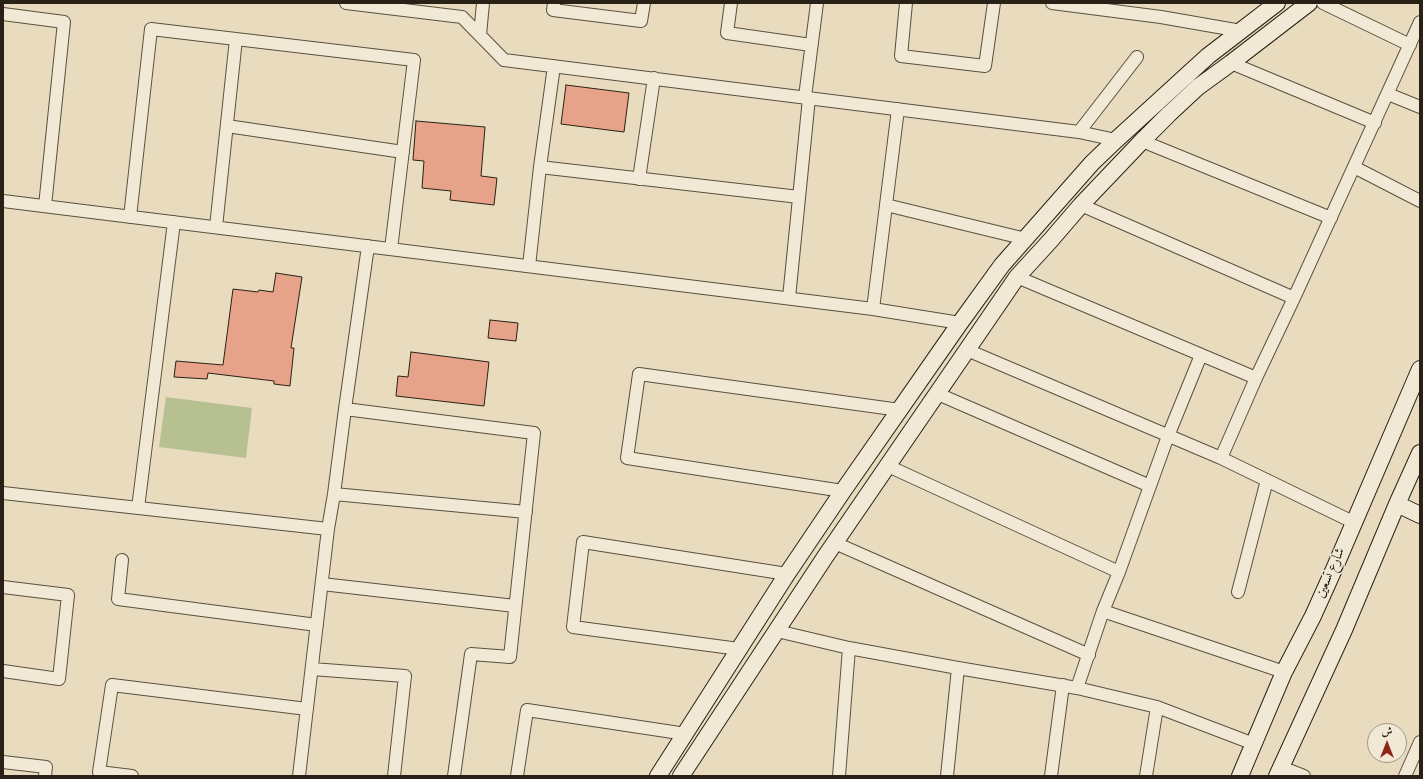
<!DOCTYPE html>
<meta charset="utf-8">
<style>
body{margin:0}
#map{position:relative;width:1423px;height:779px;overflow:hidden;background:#e9dcbe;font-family:"IM FELL DW Pica",Amiri,serif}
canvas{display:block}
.frame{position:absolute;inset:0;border:4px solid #2a2116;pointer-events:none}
.north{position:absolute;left:1367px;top:723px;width:40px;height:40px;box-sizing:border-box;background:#f1e8d5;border:1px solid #a19889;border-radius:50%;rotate:0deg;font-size:11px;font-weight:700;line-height:16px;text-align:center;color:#2a2116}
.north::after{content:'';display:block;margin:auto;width:14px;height:18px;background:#8f2418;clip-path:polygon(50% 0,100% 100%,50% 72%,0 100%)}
</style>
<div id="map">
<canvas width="1423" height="779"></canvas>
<div class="frame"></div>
<div class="north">ش</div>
</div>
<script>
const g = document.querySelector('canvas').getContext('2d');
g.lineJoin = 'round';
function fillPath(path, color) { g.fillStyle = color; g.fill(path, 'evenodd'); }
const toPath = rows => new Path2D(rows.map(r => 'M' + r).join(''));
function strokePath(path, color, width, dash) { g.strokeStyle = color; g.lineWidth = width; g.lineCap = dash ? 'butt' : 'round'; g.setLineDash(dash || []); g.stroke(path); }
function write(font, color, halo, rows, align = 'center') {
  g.font = font + ' "IM FELL DW Pica",Amiri,serif'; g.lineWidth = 3; g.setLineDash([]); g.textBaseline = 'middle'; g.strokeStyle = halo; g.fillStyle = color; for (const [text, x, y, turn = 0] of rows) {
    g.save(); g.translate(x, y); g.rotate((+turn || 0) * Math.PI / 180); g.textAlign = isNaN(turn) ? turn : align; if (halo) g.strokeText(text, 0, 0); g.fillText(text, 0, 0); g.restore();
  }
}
fillPath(toPath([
 [166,397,252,408,246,458,159,447]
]), '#b7c091');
const building = toPath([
 [566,85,629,93,624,132,561,124,566,85],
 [416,121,485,127,481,176,497,178,494,205,450,200,451,191,422,188,424,161,413,160,416,121],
 [276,273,302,277,291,348,294,348,290,386,274,384,274,381,208,373,207,379,174,377,176,361,223,365,233,289,258,292,259,290,273,292,276,273],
 [490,320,518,323,516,341,488,338,490,320],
 [411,352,489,362,484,406,396,396,398,376,408,377,411,352]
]);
fillPath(building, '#e6a389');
strokePath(building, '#2a2116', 1);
const street = toPath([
 [346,3,462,17,504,60,1079,132,1116,140],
 [554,3,553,10,641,21,644,3],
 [731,3,727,33,811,45],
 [906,3,901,56,985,66,994,3],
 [1052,3,1161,17,1241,31],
 [1323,3,1410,45],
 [3,14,64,22,45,206],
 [480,35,483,3],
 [1231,63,1375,123],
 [1388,94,1420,107],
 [805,97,817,3],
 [227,126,403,152],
 [1079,132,1137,57],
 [1142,141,1331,218],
 [540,167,799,197],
 [1354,167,1420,201],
 [639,179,654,78],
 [3,201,873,309,960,323],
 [886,205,1026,239],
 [1081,205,1294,298],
 [130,217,151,29,414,60,391,249],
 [216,227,236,39],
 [529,266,540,167,554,66],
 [1017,277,1256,378],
 [789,298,809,98],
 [873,309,898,109],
 [967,350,1221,458,1353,522],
 [938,394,1150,486],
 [345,409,534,433,510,657,471,654,454,776],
 [1221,458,1256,378,1294,298,1420,22],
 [888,466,1119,572],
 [843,491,627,458,639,374,900,410],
 [3,493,328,529],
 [334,494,526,512],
 [138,508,174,222],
 [835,543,1089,655],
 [122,560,118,599,317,625],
 [322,584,515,606],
 [3,587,68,595,59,679,3,671],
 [1238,592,1267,480],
 [1103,611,1284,672],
 [777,631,849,648,958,668,1077,688,1157,707,1254,744],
 [739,649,573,627,583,542,787,574],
 [312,669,405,676,394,776],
 [1077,688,1103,611,1119,572,1168,436,1201,355],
 [3,762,46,767,45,776],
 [1281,767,1304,776],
 [132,776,99,772,112,685,307,709],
 [299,776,328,529,334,494,345,409,368,246],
 [517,776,527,710,686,734],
 [839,776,849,648],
 [947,776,958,668],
 [1051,776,1063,685],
 [1146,776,1157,707],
 [1405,776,1420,742]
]);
const secondary = toPath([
 [1397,504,1420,515],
 [658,776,787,574,843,491,960,323,1002,265,1092,163,1116,140,1208,56,1277,3],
 [681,776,825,557,1017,277,1050,241,1081,205,1142,141,1169,114,1198,87,1231,63,1309,3],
 [1240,776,1284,672,1313,616,1335,567,1420,369],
 [1277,776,1344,630,1397,504,1420,453]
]);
strokePath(street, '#5a5040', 14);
strokePath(secondary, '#2a2116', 18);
strokePath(street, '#f1e8d5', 12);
strokePath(secondary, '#f1e8d5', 16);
write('14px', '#2a2116', '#f1e8d5', [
 ["شارع تسعين",1331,573,-66]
]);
</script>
